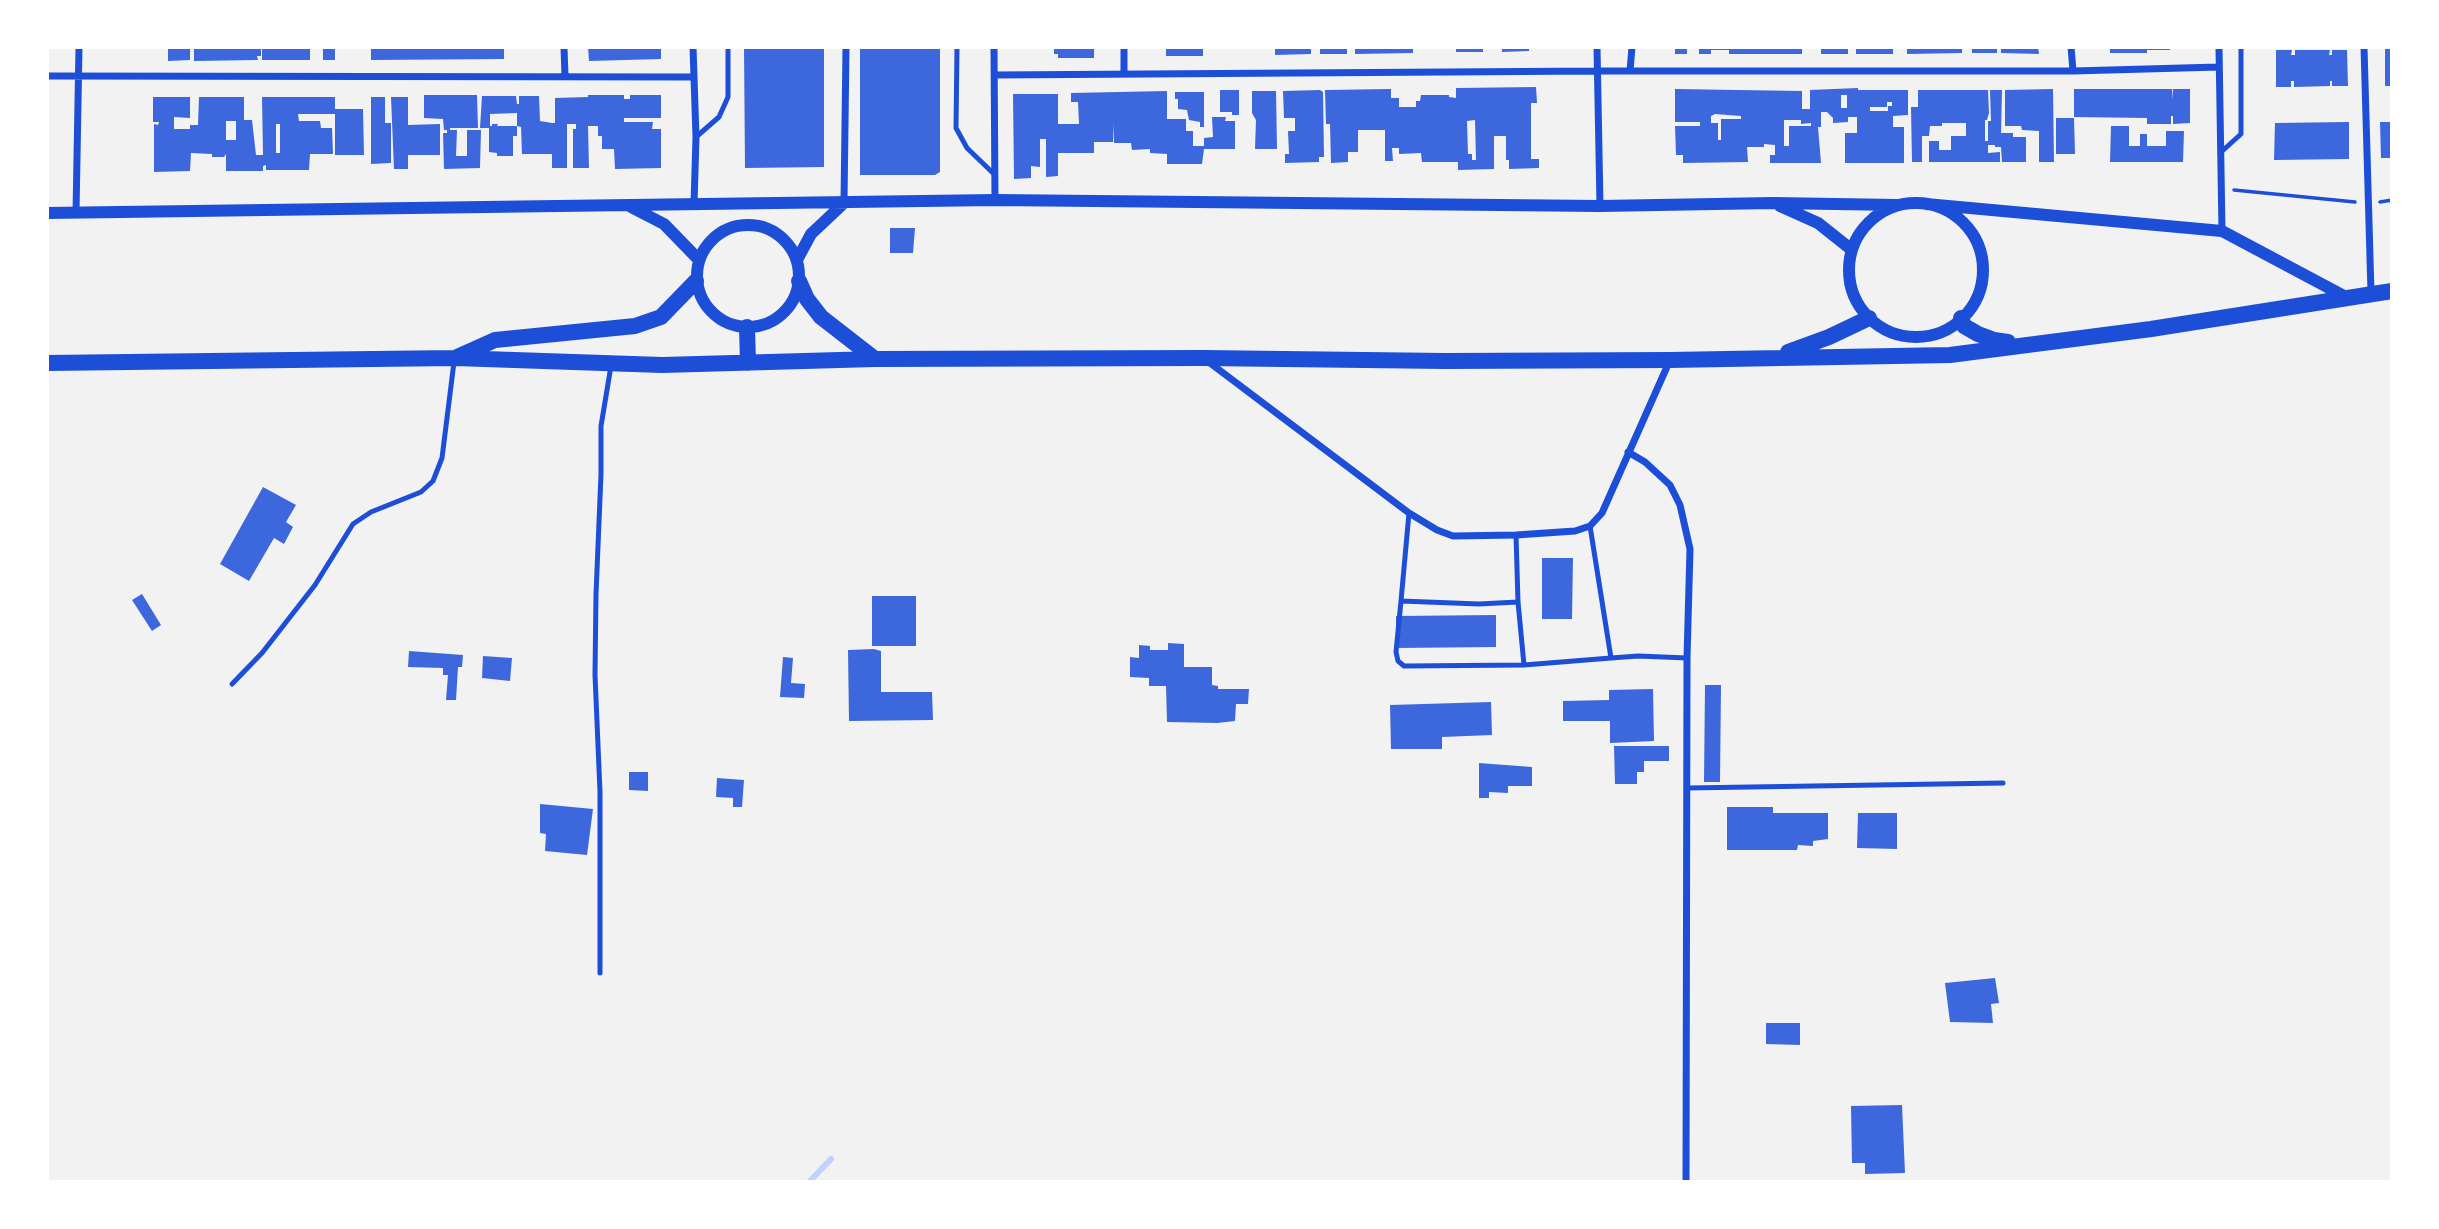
<!DOCTYPE html>
<style>
body{margin:0}
#map{position:relative;width:2439px;height:1229px;overflow:hidden;background:#f2f2f2;font-family:"Titillium Web",sans-serif}
canvas{display:block}
.frame{position:absolute;inset:0;border:49px solid #fff;pointer-events:none}
</style>
<div id="map">
<canvas width="2439" height="1229"></canvas>
<div class="frame"></div>
</div>
<script>
const g = document.querySelector('canvas').getContext('2d');
g.lineJoin = 'round';
const toPath = rows => new Path2D(rows.map(r => 'M' + r).join(''));
function strokePath(path, color, width, dash) { g.strokeStyle = color; g.lineWidth = width; g.lineCap = dash ? 'butt' : 'round'; g.setLineDash(dash || []); g.stroke(path); }
function fillPath(path, color) { g.fillStyle = color; g.fill(path, 'evenodd'); }
strokePath(toPath([
 [809,1182,831,1159]
]), '#bfd3fe', 6);
fillPath(toPath([
 [168,47,190,47,190,60,168,61],
 [194,47,261,47,261,56,257,56,258,60,194,61],
 [262,47,310,47,310,60,262,60],
 [323,47,335,47,335,60,323,60],
 [371,47,504,47,504,59,371,60],
 [588,47,661,47,661,59,589,61],
 [744,47,824,47,824,167,745,168],
 [860,47,940,47,940,172,935,175,860,175],
 [1054,47,1094,47,1094,58,1058,58,1058,54,1054,54],
 [1166,47,1203,47,1203,56,1166,56],
 [1275,47,1311,47,1311,54,1275,55],
 [1320,47,1347,47,1347,54,1320,54],
 [1355,47,1413,47,1413,53,1355,54],
 [1456,47,1483,47,1483,52,1456,52],
 [1502,47,1529,47,1529,51,1502,52],
 [1675,47,1687,47,1687,54,1675,54],
 [1699,47,1802,47,1802,54,1729,54,1729,50,1711,50,1711,54,1699,54],
 [1821,47,1848,47,1848,54,1821,54],
 [1856,47,1893,47,1893,54,1856,54],
 [1907,47,1962,47,1962,53,1907,54],
 [1972,47,1997,47,1997,53,1972,53],
 [2001,47,2038,47,2039,54,2001,53],
 [2110,47,2170,47,2170,50,2147,50,2147,53,2110,53],
 [2385,49,2392,49,2392,86,2385,86],
 [2276,50,2292,50,2291,55,2295,55,2295,50,2330,50,2329,55,2332,55,2332,50,2347,50,2348,86,2332,86,2332,81,2330,81,2330,86,2294,87,2294,81,2291,81,2291,87,2276,87],
 [1536,87,1537,103,1531,103,1531,159,1539,159,1539,168,1509,169,1509,160,1506,160,1506,136,1494,136,1494,169,1458,170,1458,162,1422,162,1421,153,1399,154,1399,148,1392,148,1393,161,1385,161,1385,130,1358,130,1358,152,1348,152,1348,162,1331,163,1330,124,1326,124,1325,90,1391,89,1391,98,1399,98,1399,107,1416,107,1416,101,1420,101,1421,95,1449,95,1449,97,1456,98,1456,88],
 [1475,120,1476,160,1472,160,1472,154,1468,154,1467,121],
 [1858,88,1858,90,1908,90,1908,115,1893,116,1893,127,1904,127,1904,163,1845,163,1845,133,1857,133,1857,117,1848,117,1848,122,1833,123,1833,118,1827,112,1821,112,1821,127,1818,127,1821,163,1770,163,1770,155,1775,155,1775,145,1764,144,1764,147,1747,147,1748,162,1683,163,1683,155,1676,155,1675,126,1700,126,1700,122,1675,122,1675,89,1802,91,1802,109,1810,109,1810,90],
 [1841,95,1847,95,1847,108,1841,108],
 [1887,102,1892,102,1892,106,1888,106,1888,111,1870,111,1870,107,1887,107],
 [1715,114,1741,116,1741,119,1721,119,1721,140,1718,140,1718,123,1711,123,1711,116],
 [1784,120,1801,120,1801,124,1811,123,1811,126,1789,126,1789,146,1784,146],
 [2053,89,2054,162,2039,162,2039,131,2022,130,2021,126,2005,126,2005,90],
 [2074,89,2172,89,2172,100,2173,89,2190,89,2190,123,2173,124,2173,116,2171,116,2171,124,2147,124,2147,118,2074,117],
 [1220,90,1239,90,1239,115,1232,115,1232,112,1220,112],
 [1320,90,1323,92,1324,157,1319,157,1319,162,1285,163,1285,154,1289,154,1288,131,1295,131,1295,118,1284,118,1283,91],
 [1918,90,1988,90,1989,113,1987,120,1985,120,1985,141,1988,141,1988,121,1991,121,1990,90,2002,90,2001,133,2013,133,2013,137,2026,137,2026,162,2002,162,2001,147,1995,147,1995,145,1988,145,1988,153,2000,152,2000,162,1929,162,1929,141,1939,141,1939,150,1951,150,1951,136,1966,136,1966,123,1942,123,1942,126,1930,126,1929,136,1922,136,1922,162,1912,162,1911,107,1918,107],
 [1167,91,1167,119,1186,119,1186,131,1193,131,1193,146,1204,146,1204,138,1213,137,1212,117,1226,117,1225,121,1235,121,1235,149,1204,149,1202,164,1167,164,1167,154,1150,153,1150,149,1132,150,1131,143,1114,143,1113,123,1113,142,1094,142,1094,153,1058,153,1058,176,1046,177,1046,139,1040,139,1040,167,1031,166,1031,178,1014,179,1013,94,1058,94,1058,124,1079,124,1078,102,1071,102,1071,93],
 [1252,91,1276,91,1277,149,1255,149,1256,120,1252,113],
 [1175,92,1204,92,1204,127,1200,127,1200,122,1189,120,1187,110,1178,109,1178,99,1175,99],
 [424,95,477,95,478,128,450,128,450,130,457,130,456,156,467,156,467,130,481,130,480,168,444,169,443,133,447,133,447,130,444,130,443,119,424,118],
 [588,95,624,95,624,99,630,99,630,95,661,95,661,118,624,118,624,122,653,122,652,129,661,129,661,168,615,169,614,149,602,149,602,136,598,136,598,126,588,126,589,168,573,168,573,129,576,129,576,124,567,124,567,168,552,168,552,154,522,154,521,127,517,126,517,113,490,114,490,126,492,126,492,124,498,124,497,126,517,126,517,136,513,136,513,156,497,156,497,153,489,152,489,128,480,128,482,96,516,96,517,104,519,104,519,96,539,96,540,121,552,123,555,123,555,98,588,97],
 [153,97,190,97,190,118,174,117,174,129,190,129,190,125,198,125,199,97,244,97,244,120,252,120,256,155,263,155,262,97,335,97,335,109,363,109,364,155,335,155,335,114,298,114,299,121,320,121,321,128,332,128,333,154,310,154,309,170,266,170,266,165,263,166,263,171,226,171,226,154,224,157,212,157,212,154,191,153,190,171,154,172,154,124,158,125,159,122,153,122],
 [226,121,236,121,236,140,226,140],
 [276,124,280,124,280,153,276,153],
 [371,97,385,97,385,123,391,123,391,163,371,164],
 [391,97,408,97,408,125,440,124,440,155,408,155,408,169,394,169],
 [2056,118,2074,118,2075,154,2056,154],
 [2349,122,2349,159,2274,160,2275,123],
 [2380,122,2392,122,2392,158,2381,158],
 [2111,126,2129,126,2129,146,2140,146,2140,134,2147,134,2147,146,2166,146,2166,131,2184,131,2183,162,2110,162],
 [890,228,915,228,913,253,890,253],
 [263,487,296,505,286,522,293,527,284,544,274,538,249,581,220,564],
 [1542,558,1573,558,1572,619,1542,619],
 [142,594,161,625,152,631,132,600],
 [872,596,916,596,916,646,872,646],
 [1496,615,1496,647,1396,648,1396,616],
 [1168,643,1184,644,1184,667,1212,667,1212,685,1218,686,1218,689,1249,689,1248,704,1236,704,1235,721,1217,723,1167,722,1166,686,1149,686,1149,678,1130,677,1130,657,1139,658,1139,645,1150,646,1150,650,1168,650],
 [874,649,881,651,881,692,932,692,933,720,849,721,848,650],
 [409,651,463,655,462,667,458,667,456,700,446,700,448,675,443,675,443,668,408,667],
 [483,656,512,658,510,681,482,678],
 [783,657,793,658,791,683,805,684,804,698,780,697],
 [1705,685,1721,685,1720,782,1704,782],
 [1653,689,1654,741,1610,743,1610,721,1563,721,1563,701,1609,700,1609,690],
 [1491,702,1492,735,1442,737,1442,749,1391,749,1390,705],
 [1614,746,1669,746,1669,761,1644,761,1644,772,1637,772,1637,784,1615,784],
 [1479,763,1532,767,1532,786,1508,786,1508,793,1489,792,1489,798,1479,798],
 [629,772,648,772,648,791,629,790],
 [717,778,744,780,742,807,733,807,733,798,716,797],
 [540,804,593,809,587,855,545,851,546,834,540,833],
 [1727,807,1773,807,1773,813,1828,813,1828,839,1813,841,1813,846,1798,845,1797,850,1727,850],
 [1858,813,1897,813,1897,849,1857,848],
 [1995,978,1999,1003,1991,1004,1993,1023,1950,1022,1945,983],
 [1766,1023,1800,1023,1800,1045,1766,1044],
 [1902,1105,1905,1173,1865,1174,1865,1163,1852,1163,1851,1106]
]), '#3d67dc');
strokePath(toPath([
 [2234,190,2355,202],
 [2380,202,2392,200]
]), '#1d4ed8', 3.5);
strokePath(toPath([
 [957,47,956,128,967,148,995,175],
 [696,137,719,117,728,97,728,47],
 [2220,153,2241,134,2241,47],
 [1409,513,1401,601,1479,604,1518,602,1516,535],
 [1590,526,1611,658,1638,656,1687,658],
 [1401,601,1396,652,1398,661,1404,666,1524,665],
 [1518,602,1524,665,1611,658],
 [232,684,262,653,315,585,353,524,371,512,421,492,433,481,442,458,454,362],
 [1687,788,2003,783],
 [600,973,600,792,595,675,596,594,601,474,601,426,611,366]
]), '#1d4ed8', 5);
strokePath(toPath([
 [564,47,565,77],
 [693,47,694,77],
 [994,47,995,200],
 [1597,47,1600,206],
 [2071,47,2073,71],
 [2219,47,2222,231],
 [2364,47,2371,293],
 [1630,71,1632,47],
 [1124,74,1124,47],
 [995,75,1597,71,2073,71,2219,67],
 [47,76,694,77,696,137,694,204],
 [844,202,846,47],
 [76,213,79,47],
 [1206,360,1409,513,1437,530,1453,536,1516,535,1575,531,1590,526,1602,513,1670,360],
 [1628,452,1645,462,1670,485,1680,505,1690,549,1687,658,1686,1182]
]), '#1d4ed8', 7);
strokePath(toPath([
 '1849 270a67 67 0 1 1 134 0a67 67 0 1 1-134 0Z',
 [1926,204,2222,231,2346,297],
 [1780,206,1818,223,1852,250],
 [631,207,664,224,699,260],
 [47,213,995,200,1600,206,1773,203,1897,205],
 '697 276a51 51 0 1 1 102 0a51 51 0 1 1-102 0Z',
 [797,260,811,234,844,203]
]), '#1d4ed8', 12);
strokePath(toPath([
 [799,281,807,299,821,317,875,359],
 [1961,318,1964,326,1978,334,1994,340,2008,342],
 [747,327,748,363],
 [1788,352,1829,337,1869,318],
 [457,357,495,340,635,326,661,317,696,281],
 [47,363,455,358,662,365,875,359,1203,358,1445,361,1670,360,1950,355,2151,329,2392,291]
]), '#1d4ed8', 16);
</script>
